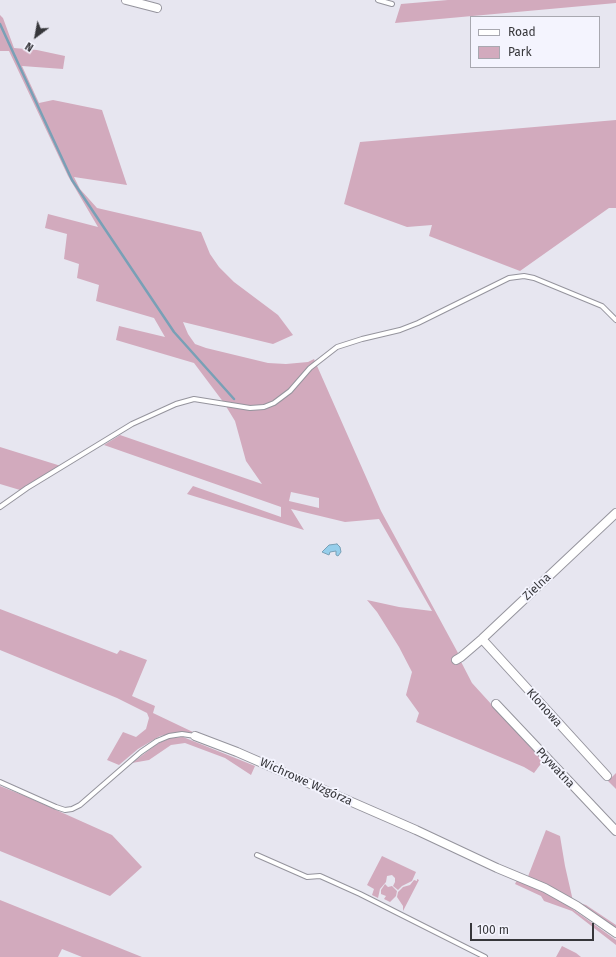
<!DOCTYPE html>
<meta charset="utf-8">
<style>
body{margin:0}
#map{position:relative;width:616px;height:957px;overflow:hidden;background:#e7e6f0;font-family:"Fira Sans",sans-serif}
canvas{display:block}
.legend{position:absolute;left:470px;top:16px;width:130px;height:52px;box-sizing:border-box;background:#f4f4fe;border:1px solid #a8a8b0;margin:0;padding:5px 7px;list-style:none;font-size:12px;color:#36363a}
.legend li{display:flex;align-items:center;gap:8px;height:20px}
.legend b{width:20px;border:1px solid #a8a8b0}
.north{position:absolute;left:16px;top:16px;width:40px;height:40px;-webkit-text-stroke:3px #f4f4fe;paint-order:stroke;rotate:212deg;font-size:11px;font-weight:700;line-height:16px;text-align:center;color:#36363a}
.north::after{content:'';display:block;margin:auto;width:14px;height:18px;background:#36363a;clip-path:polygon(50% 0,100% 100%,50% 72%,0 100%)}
.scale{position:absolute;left:470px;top:923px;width:124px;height:18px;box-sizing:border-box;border:2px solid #36363a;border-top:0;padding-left:5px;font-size:12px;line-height:14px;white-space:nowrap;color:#36363a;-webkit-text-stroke:3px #f4f4fe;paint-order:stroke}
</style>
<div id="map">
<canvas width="616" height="957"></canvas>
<ul class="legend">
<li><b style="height:5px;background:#fff"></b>Road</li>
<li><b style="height:11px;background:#d2aabd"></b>Park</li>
</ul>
<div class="north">N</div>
<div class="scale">100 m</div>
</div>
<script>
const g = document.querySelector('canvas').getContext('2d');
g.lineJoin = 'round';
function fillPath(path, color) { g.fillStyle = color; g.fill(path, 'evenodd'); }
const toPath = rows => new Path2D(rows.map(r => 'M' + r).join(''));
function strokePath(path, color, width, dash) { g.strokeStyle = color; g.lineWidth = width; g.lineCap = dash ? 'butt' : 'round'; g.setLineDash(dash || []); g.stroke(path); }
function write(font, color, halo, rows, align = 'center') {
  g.font = font + ' "Fira Sans",sans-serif'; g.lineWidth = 4; g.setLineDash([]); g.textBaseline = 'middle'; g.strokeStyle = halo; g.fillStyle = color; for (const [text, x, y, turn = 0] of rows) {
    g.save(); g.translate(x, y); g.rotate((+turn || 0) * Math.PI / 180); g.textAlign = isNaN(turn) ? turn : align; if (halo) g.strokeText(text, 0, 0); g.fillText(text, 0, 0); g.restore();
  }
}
fillPath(toPath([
 [448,0,616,0,616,3,395,23,401,4],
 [0,15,3,18,14,48,37,50,65,56,63,69,22,66,39,103,53,100,102,110,127,185,74,177,80,189,97,208,201,232,210,254,219,267,234,282,278,315,293,335,273,344,183,322,188,334,195,344,206,348,268,363,286,364,308,362,314,359,381,511,458,653,457,654,472,683,543,761,534,773,524,767,416,722,419,713,406,695,412,672,399,647,377,612,367,600,399,607,432,611,379,519,345,522,291,509,304,530,187,494,193,486,281,517,281,507,104,445,120,435,262,484,246,461,235,421,224,403,194,363,116,340,119,326,165,337,154,318,96,301,99,285,77,278,79,264,64,259,67,234,45,228,48,214,98,227,68,176,9,51,0,51],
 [291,492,319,498,319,508,289,501],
 [616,120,616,208,609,208,520,271,429,236,432,225,407,227,344,204,360,142],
 [0,447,61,466,20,490,0,484],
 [0,609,117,654,120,650,147,660,132,696,155,706,153,713,195,733,180,732,160,736,138,749,119,765,107,760,123,732,136,737,146,729,149,718,147,713,117,698,0,650],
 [183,737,255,766,251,775,225,758,185,743,171,745,149,760,132,763,157,744,170,738],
 [616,773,616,789,608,781],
 [0,786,25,796,112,835,142,867,110,896,0,851],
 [546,830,560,836,565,866,573,901,586,905,616,925,616,931,527,879],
 [382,856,416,872,412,881,402,886,398,890,393,886,395,882,395,878,392,875,387,876,386,882,380,889,378,898,372,895,374,889,367,885],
 [417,879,419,880,403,911,403,906,397,897,398,892,403,887,410,885,414,880,417,881],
 [517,880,557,898,616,940,616,945,572,911,544,901,541,896,515,884],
 [385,884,388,887,392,886,397,891,396,896,390,902,384,899,386,896,381,894,381,890],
 [0,900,142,957,82,957,62,949,58,957,0,957],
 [562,946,576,953,581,957,556,957]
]), '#d2aabd');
const water = toPath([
 [337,544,340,547,341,552,338,556,336,555,336,551,330,552,329,555,322,552,329,545,337,544]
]);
fillPath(water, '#96ceeb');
strokePath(water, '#79a0b6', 1);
strokePath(toPath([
 [0,24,72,180,174,332,234,399]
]), '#79a0b6', 2.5);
const service = toPath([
 [378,0,392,4],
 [0,507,27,488,132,424,176,404,194,399,250,408,264,407,274,403,290,391,310,368,337,347,362,339,400,330,418,323,509,278,524,276,534,278,602,306,616,320],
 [0,782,56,807,65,810,72,809,80,805,141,752,157,741,169,736,182,734,195,736],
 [257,855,307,877,320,876,360,894,485,957]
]);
const minor = toPath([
 [126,0,157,8],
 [482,639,607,776],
 [456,660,461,657,482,639,616,513],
 [496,704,616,831],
 [195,736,237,752,416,830,497,868,545,888,577,906,616,933]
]);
strokePath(service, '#95949d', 6);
strokePath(minor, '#95949d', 10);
strokePath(service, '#fff', 4);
strokePath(minor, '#fff', 8);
write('12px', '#36363a', '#f4f4fe', [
 ["Zielna",537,587,-43],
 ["Klonowa",544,708,48],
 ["Prywatna",555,768,47],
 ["Wichrowe Wzgórza",306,782,24]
]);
</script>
